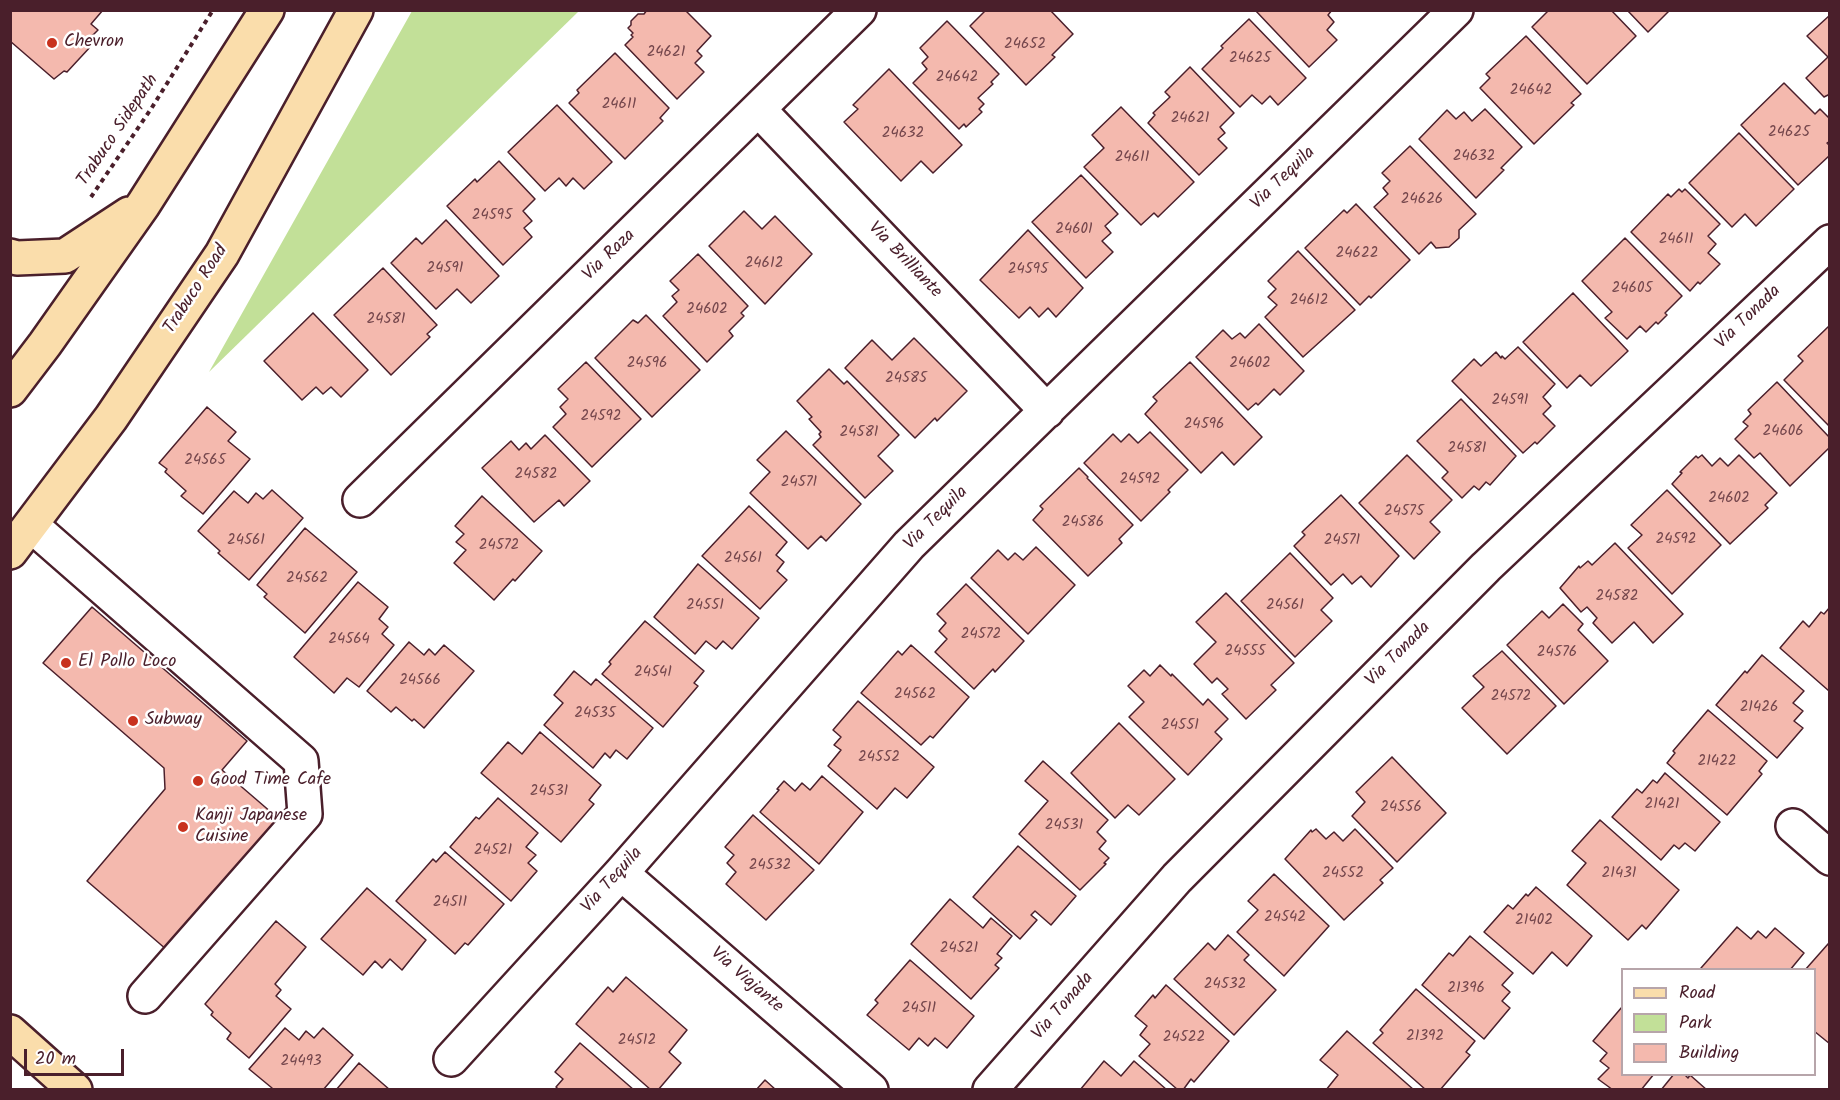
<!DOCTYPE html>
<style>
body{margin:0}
#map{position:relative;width:1840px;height:1100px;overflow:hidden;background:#fff;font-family:Kalam,sans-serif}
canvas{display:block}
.frame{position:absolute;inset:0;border:12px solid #4a1f2b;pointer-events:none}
.legend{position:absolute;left:1621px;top:968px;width:195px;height:108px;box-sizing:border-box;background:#fff;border:2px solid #b7a5aa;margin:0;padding:8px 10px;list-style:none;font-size:18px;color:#4a1f2b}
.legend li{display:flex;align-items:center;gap:12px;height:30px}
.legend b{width:30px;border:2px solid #b7a5aa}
.scale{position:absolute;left:24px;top:1049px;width:100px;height:27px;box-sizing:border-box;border:3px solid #4a1f2b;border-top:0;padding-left:8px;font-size:18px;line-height:21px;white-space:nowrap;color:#4a1f2b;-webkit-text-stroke:4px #fff;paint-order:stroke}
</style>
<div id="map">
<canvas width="1840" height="1100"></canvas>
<div class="frame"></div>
<ul class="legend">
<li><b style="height:8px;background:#faddab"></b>Road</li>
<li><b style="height:16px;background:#c2e098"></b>Park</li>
<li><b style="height:16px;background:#f4b9ae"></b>Building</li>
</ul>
<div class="scale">20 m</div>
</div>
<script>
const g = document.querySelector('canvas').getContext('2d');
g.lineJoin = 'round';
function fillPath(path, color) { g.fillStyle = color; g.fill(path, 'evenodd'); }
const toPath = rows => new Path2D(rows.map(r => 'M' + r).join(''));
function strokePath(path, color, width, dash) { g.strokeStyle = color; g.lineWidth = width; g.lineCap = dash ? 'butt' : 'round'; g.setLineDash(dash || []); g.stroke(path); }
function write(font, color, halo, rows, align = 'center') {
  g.font = font + ' Kalam,sans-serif'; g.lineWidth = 5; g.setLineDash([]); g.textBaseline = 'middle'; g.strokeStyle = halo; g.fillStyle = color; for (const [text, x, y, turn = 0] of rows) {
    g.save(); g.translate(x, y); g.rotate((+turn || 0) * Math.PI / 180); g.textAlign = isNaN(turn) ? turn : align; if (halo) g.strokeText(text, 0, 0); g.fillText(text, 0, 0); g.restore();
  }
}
fillPath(toPath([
 [412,11,579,11,209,372]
]), '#c2e098');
const building = toPath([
 [10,10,103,10,91,24,98,30,89,39,92,45,67,72,64,71,54,79,10,41,10,10],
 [647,10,685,10,711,36,697,51,702,56,695,63,704,72,677,99,625,45,633,37,631,35,633,33,628,28,631,25,631,21,638,14,644,14,647,10],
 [986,10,1050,10,1073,34,1052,55,1055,57,1026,85,970,26,986,10],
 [1255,10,1332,10,1328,15,1334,22,1327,30,1337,40,1309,67,1255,10],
 [1549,10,1611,10,1636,36,1587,84,1532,27,1549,10],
 [1627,10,1670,10,1648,32,1627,10],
 [1830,15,1830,94,1824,97,1806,78,1828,57,1807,36,1830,15],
 [1249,19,1306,78,1278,105,1270,96,1262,104,1252,95,1240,107,1202,69,1223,48,1221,46,1249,19],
 [947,21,999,74,991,82,993,84,978,98,984,104,979,109,982,112,966,127,964,124,959,129,913,83,927,69,922,63,928,57,920,48,947,21],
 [1526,36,1581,94,1571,103,1574,105,1534,144,1480,88,1490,78,1486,74,1526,36],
 [615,53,669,108,660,118,663,121,625,159,569,103,579,93,577,90,615,53],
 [1190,67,1234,113,1220,127,1225,133,1218,139,1227,148,1199,175,1148,123,1155,115,1153,113,1170,97,1165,92,1190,67],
 [889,69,962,145,933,173,921,161,901,181,844,122,858,109,853,105,889,69],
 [1784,83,1815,114,1820,109,1830,119,1830,141,1827,143,1830,146,1830,155,1798,185,1741,125,1784,83],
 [557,105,612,162,584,189,573,178,566,186,559,178,545,191,508,152,557,105],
 [1121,107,1194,182,1158,217,1154,213,1141,225,1084,167,1104,148,1092,135,1121,107],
 [1485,109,1522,147,1501,168,1504,170,1476,198,1419,139,1447,110,1456,119,1464,112,1472,121,1485,109],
 [1739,133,1794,189,1756,226,1745,214,1732,227,1689,183,1739,133],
 [1410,146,1476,214,1459,230,1459,238,1449,247,1436,248,1431,242,1419,254,1374,207,1388,194,1383,188,1390,181,1382,173,1410,146],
 [499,161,535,199,523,211,532,221,524,228,532,237,503,265,447,206,475,179,477,182,499,161],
 [1081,175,1118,214,1105,226,1111,233,1102,241,1113,252,1086,278,1032,222,1081,175],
 [1679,189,1682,192,1685,189,1720,224,1708,236,1716,244,1708,253,1720,264,1700,284,1698,282,1690,291,1631,232,1668,194,1671,197,1679,189],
 [1356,204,1410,260,1371,298,1369,296,1360,305,1305,248,1344,210,1347,213,1356,204],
 [744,211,762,229,775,216,812,254,765,304,709,246,744,211],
 [446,220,499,276,471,303,457,289,436,309,391,263,416,238,422,244,446,220],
 [1028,230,1083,288,1056,317,1048,308,1039,317,1030,307,1019,318,980,280,1028,230],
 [1625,238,1682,296,1665,313,1667,315,1658,324,1656,322,1646,332,1640,326,1627,339,1605,318,1612,312,1582,281,1625,238],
 [1298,251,1355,310,1303,357,1265,317,1277,305,1268,297,1276,289,1268,281,1298,251],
 [698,254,748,306,741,313,744,316,729,331,733,336,707,362,663,316,677,302,672,296,679,290,670,281,698,254],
 [383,268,437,325,427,334,430,337,391,375,334,315,383,268],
 [1573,293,1628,351,1591,386,1580,375,1567,388,1523,342,1573,293],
 [313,313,368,370,341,397,331,387,323,394,316,387,302,400,264,361,313,313],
 [646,315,700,370,652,417,595,358,633,320,638,323,646,315],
 [1259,324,1304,371,1280,395,1274,389,1258,405,1256,403,1248,410,1196,357,1223,330,1232,339,1240,333,1245,338,1259,324],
 [1829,326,1830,326,1830,427,1784,380,1803,361,1798,356,1829,326],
 [914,338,967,391,937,421,935,418,915,438,845,368,872,340,892,360,914,338],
 [1518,347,1555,384,1543,397,1551,406,1543,414,1555,426,1537,444,1535,442,1523,453,1452,381,1474,359,1481,366,1496,352,1501,358,1502,356,1505,359,1518,347],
 [586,362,641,419,592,467,553,427,566,414,560,407,568,399,558,389,586,362],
 [1190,362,1262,437,1234,465,1222,452,1201,473,1145,414,1157,401,1153,397,1190,362],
 [829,369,844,384,847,381,899,435,878,456,893,471,865,498,813,445,821,437,819,434,821,432,809,419,812,417,797,401,829,369],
 [1777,382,1830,438,1830,447,1790,486,1760,453,1754,458,1735,439,1748,426,1743,422,1751,414,1748,410,1777,382],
 [1461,399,1516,456,1490,485,1486,482,1479,490,1474,486,1462,498,1442,478,1448,472,1417,441,1461,399],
 [207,407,236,432,228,441,250,459,203,514,181,496,186,491,165,472,167,469,159,463,207,407],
 [786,431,861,504,826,541,821,536,808,549,750,493,770,472,757,460,786,431],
 [1150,432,1188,470,1168,490,1170,492,1141,521,1084,463,1113,434,1121,442,1129,434,1138,443,1150,432],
 [545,435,590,481,564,506,559,500,534,522,482,468,511,441,519,450,526,443,531,449,545,435],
 [1407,455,1452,500,1430,522,1440,532,1414,559,1359,503,1407,455],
 [1702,455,1712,466,1720,458,1728,466,1739,455,1777,493,1765,505,1768,508,1730,544,1672,484,1682,473,1680,472,1696,456,1698,458,1702,455],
 [1079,468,1088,477,1087,478,1133,525,1119,539,1122,543,1088,576,1033,520,1043,509,1040,506,1079,468],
 [272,490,303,518,249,580,218,553,220,551,198,531,234,491,248,503,256,493,263,499,272,490],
 [1667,490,1721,545,1672,594,1628,548,1642,535,1631,525,1667,490],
 [1341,495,1399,556,1371,587,1361,576,1352,584,1343,574,1331,585,1294,546,1305,535,1302,532,1341,495],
 [482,496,542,551,515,581,513,579,494,600,454,563,466,550,456,542,464,534,455,526,482,496],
 [749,506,787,542,776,555,784,562,777,571,787,580,760,609,702,556,749,506],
 [305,528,357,572,305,633,264,597,267,594,257,585,305,528],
 [1615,543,1683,614,1653,643,1634,622,1612,643,1593,623,1597,618,1587,607,1581,612,1560,588,1579,566,1580,568,1588,561,1592,565,1615,543],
 [1036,547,1075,585,1028,634,971,578,998,550,1008,560,1015,553,1023,560,1036,547],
 [1290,553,1333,598,1321,610,1332,621,1295,657,1241,601,1290,553],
 [698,564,759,618,732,649,723,641,716,649,706,641,695,654,654,617,698,564],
 [358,582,388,607,379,619,388,627,382,634,394,645,359,687,347,678,334,693,294,657,358,582],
 [966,584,1024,641,995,672,993,669,974,689,935,652,947,639,939,631,946,623,937,614,966,584],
 [1226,593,1294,663,1271,685,1276,690,1246,719,1222,694,1228,689,1217,678,1212,683,1194,664,1216,642,1196,622,1226,593],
 [1563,604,1583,624,1578,630,1608,661,1564,704,1507,645,1542,611,1549,618,1563,604],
 [92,607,247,741,222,770,279,819,167,950,87,881,165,789,164,768,43,663,92,607],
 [1830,607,1830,690,1829,691,1780,648,1803,621,1809,627,1821,612,1824,614,1830,607],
 [645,621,704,671,694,683,698,686,663,727,602,674,611,664,609,662,645,621],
 [409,642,424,655,429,649,435,655,444,645,474,671,424,728,414,719,412,721,396,707,391,712,367,691,409,642],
 [911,645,969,697,933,738,930,736,921,745,861,693,898,651,902,655,911,645],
 [1502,651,1556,706,1507,754,1462,708,1484,687,1473,676,1502,651],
 [1762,655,1804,691,1793,703,1803,711,1794,721,1803,728,1777,758,1716,705,1745,671,1747,673,1762,655],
 [1160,665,1171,676,1172,674,1203,705,1208,699,1228,719,1215,732,1222,739,1188,775,1129,717,1144,702,1128,686,1144,670,1150,676,1160,665],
 [574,671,591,685,596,679,653,728,627,759,616,750,610,758,605,753,593,768,544,725,563,703,554,695,574,671],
 [858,701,934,767,907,798,895,788,877,809,828,766,841,750,834,745,841,737,833,730,858,701],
 [1708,710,1767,761,1759,771,1762,774,1727,815,1667,763,1675,753,1673,751,1708,710],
 [1119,723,1175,779,1139,815,1128,805,1115,818,1071,773,1119,723],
 [540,732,601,785,589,800,594,804,561,842,481,773,508,742,522,754,540,732],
 [1392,757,1446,813,1397,862,1352,816,1365,802,1356,792,1392,757],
 [1043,761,1108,820,1097,832,1106,841,1099,849,1109,858,1104,863,1106,864,1080,890,1019,834,1048,801,1025,781,1043,761],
 [1665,773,1720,822,1695,851,1685,843,1679,849,1674,845,1661,860,1612,817,1637,789,1642,793,1653,780,1657,783,1665,773],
 [822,776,863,812,819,864,760,812,779,790,777,789,784,781,795,791,802,783,810,790,822,776],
 [498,798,538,833,526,847,536,855,528,863,537,871,511,901,450,847,476,817,479,819,498,798],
 [753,815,814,870,766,920,726,884,736,872,727,863,734,855,725,847,753,815],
 [1600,820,1679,890,1646,929,1642,925,1628,940,1567,885,1586,863,1572,851,1600,820],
 [1316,829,1326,839,1334,832,1343,841,1355,829,1393,868,1380,880,1383,883,1344,920,1285,859,1311,830,1312,832,1316,829],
 [1018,846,1076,896,1051,925,1035,911,1031,915,1037,920,1020,939,973,897,1018,846],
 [445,852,504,904,468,945,465,943,455,954,396,901,433,859,436,862,445,852],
 [1274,874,1329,926,1284,976,1237,932,1258,910,1248,901,1274,874],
 [1536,887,1592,936,1567,966,1552,952,1533,974,1484,932,1508,905,1513,909,1526,894,1528,896,1536,887],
 [367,888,426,940,402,970,390,959,382,968,375,961,363,975,321,939,367,888],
 [950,899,983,928,991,918,1012,936,997,954,1002,958,995,965,999,968,971,999,911,944,950,899],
 [276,921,306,947,275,984,281,990,276,996,291,1009,249,1058,227,1039,231,1033,211,1015,213,1012,205,1004,276,921],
 [1737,927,1751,939,1758,931,1766,938,1775,928,1804,953,1790,970,1703,970,1701,968,1737,927],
 [1228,935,1249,955,1244,960,1276,990,1234,1035,1174,979,1208,943,1215,950,1228,935],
 [1470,936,1513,973,1502,985,1510,992,1502,1001,1510,1008,1484,1039,1422,985,1449,953,1453,956,1470,936],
 [1828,944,1830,946,1830,1044,1814,1031,1814,970,1805,970,1828,944],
 [910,960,974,1016,947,1048,935,1038,928,1046,919,1038,909,1050,867,1015,878,1003,875,1000,910,960],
 [626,977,687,1030,669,1052,681,1063,658,1090,651,1090,576,1024,608,987,613,992,626,977],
 [1166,985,1229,1041,1194,1082,1191,1079,1183,1090,1178,1090,1139,1056,1150,1044,1140,1035,1147,1026,1135,1016,1153,995,1155,998,1166,985],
 [1416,989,1475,1041,1466,1052,1470,1055,1440,1090,1426,1090,1373,1043,1383,1033,1380,1030,1416,989],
 [1622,1007,1622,1074,1654,1074,1641,1090,1613,1090,1598,1079,1609,1068,1600,1061,1607,1053,1593,1041,1622,1007],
 [285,1028,299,1040,306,1031,314,1038,323,1028,353,1055,323,1090,270,1090,272,1088,249,1069,285,1028],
 [1347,1031,1414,1090,1326,1090,1338,1075,1320,1060,1347,1031],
 [580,1043,634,1090,559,1090,556,1087,563,1079,555,1072,580,1043],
 [1104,1061,1121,1076,1134,1061,1167,1090,1080,1090,1104,1061],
 [359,1063,390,1090,336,1090,359,1063],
 [1674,1074,1684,1074,1688,1078,1690,1075,1707,1090,1661,1090,1674,1074],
 [765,1080,776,1090,756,1090,765,1080]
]);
fillPath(building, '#f4b9ae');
strokePath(building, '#4a1f2b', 1.5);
const minor = toPath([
 [759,110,1047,411],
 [360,500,859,10],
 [31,525,301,761,305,814,145,996],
 [1793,826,1830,858],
 [621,873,871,1090],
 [451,1059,621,873,909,545,1456,10],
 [990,1090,1177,878,1486,567,1830,242]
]);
const major = toPath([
 [10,256,17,258,65,256,129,214],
 [10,390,45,344,143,205,267,10],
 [10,552,111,418,222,254,356,10],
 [10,1032,75,1090]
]);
strokePath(minor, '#4a1f2b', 38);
strokePath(major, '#4a1f2b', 38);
strokePath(toPath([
 [91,197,151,109,213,10]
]), '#4a1f2b', 4, [4.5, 4.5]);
strokePath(minor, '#fff', 33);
strokePath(major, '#faddab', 33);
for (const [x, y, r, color] of [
 [52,43,6,"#c8321e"],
 [66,663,6,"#c8321e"],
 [133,721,6,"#c8321e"],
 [198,781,6,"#c8321e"],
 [183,827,6,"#c8321e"]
]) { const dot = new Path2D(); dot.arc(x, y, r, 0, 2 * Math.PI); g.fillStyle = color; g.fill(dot); strokePath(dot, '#fff', 2); }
write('15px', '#74464c', null, [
 ["24652",1025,45],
 ["24621",666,53],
 ["24625",1250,59],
 ["24642",957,78],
 ["24642",1531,91],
 ["24611",619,105],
 ["24621",1190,119],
 ["24625",1789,133],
 ["24632",903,134],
 ["24632",1474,157],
 ["24611",1132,158],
 ["24626",1422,200],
 ["24595",492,216],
 ["24601",1074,230],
 ["24611",1676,240],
 ["24622",1357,254],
 ["24612",764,264],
 ["24591",445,269],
 ["24595",1028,270],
 ["24605",1632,289],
 ["24612",1309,301],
 ["24602",707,310],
 ["24581",386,320],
 ["24596",647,364],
 ["24602",1250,364],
 ["24585",906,379],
 ["24591",1510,401],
 ["24592",601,417],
 ["24596",1204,425],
 ["24606",1783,432],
 ["24581",859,433],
 ["24581",1467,449],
 ["24565",205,461],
 ["24582",536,475],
 ["24592",1140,480],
 ["24571",799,483],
 ["24602",1729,499],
 ["24575",1404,512],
 ["24586",1083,523],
 ["24592",1676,540],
 ["24561",246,541],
 ["24571",1342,541],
 ["24572",499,546],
 ["24561",743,559],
 ["24562",307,579],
 ["24582",1617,597],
 ["24551",705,606],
 ["24561",1285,606],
 ["24572",981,635],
 ["24564",349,640],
 ["24555",1245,652],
 ["24576",1557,653],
 ["24541",653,673],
 ["24566",420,681],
 ["24562",915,695],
 ["24572",1511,697],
 ["21426",1759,708],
 ["24535",595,714],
 ["24551",1180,726],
 ["24552",879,758],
 ["21422",1717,762],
 ["24531",549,792],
 ["21421",1662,805],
 ["24556",1401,808],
 ["24531",1064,826],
 ["24521",493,851],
 ["24532",770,866],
 ["24552",1343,874],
 ["21431",1619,874],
 ["24511",450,903],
 ["24542",1285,918],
 ["21402",1534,921],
 ["24521",959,949],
 ["24532",1225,985],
 ["21396",1466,989],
 ["24511",919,1009],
 ["21392",1425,1037],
 ["24522",1184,1038],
 ["24512",637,1041],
 ["24493",301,1062]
]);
write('18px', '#4a1f2b', '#fff', [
 ["Chevron",64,43],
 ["El Pollo Loco",78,663],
 ["Subway",145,721],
 ["Good Time Cafe",210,781],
 ["Kanji Japanese",195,817],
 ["Cuisine",195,838]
], 'left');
write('18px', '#4a1f2b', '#fff', [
 ["Trabuco Sidepath",119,131,-56],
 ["Via Tequila",1284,179,-44],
 ["Via Raza",610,256,-44],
 ["Via Brilliante",904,261,46],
 ["Trabuco Road",197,290,-57],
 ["Via Tonada",1749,318,-44],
 ["Via Tequila",937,519,-45],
 ["Via Tonada",1399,655,-45],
 ["Via Tequila",613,881,-48],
 ["Via Viajante",746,981,41],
 ["Via Tonada",1064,1007,-49]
]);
</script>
